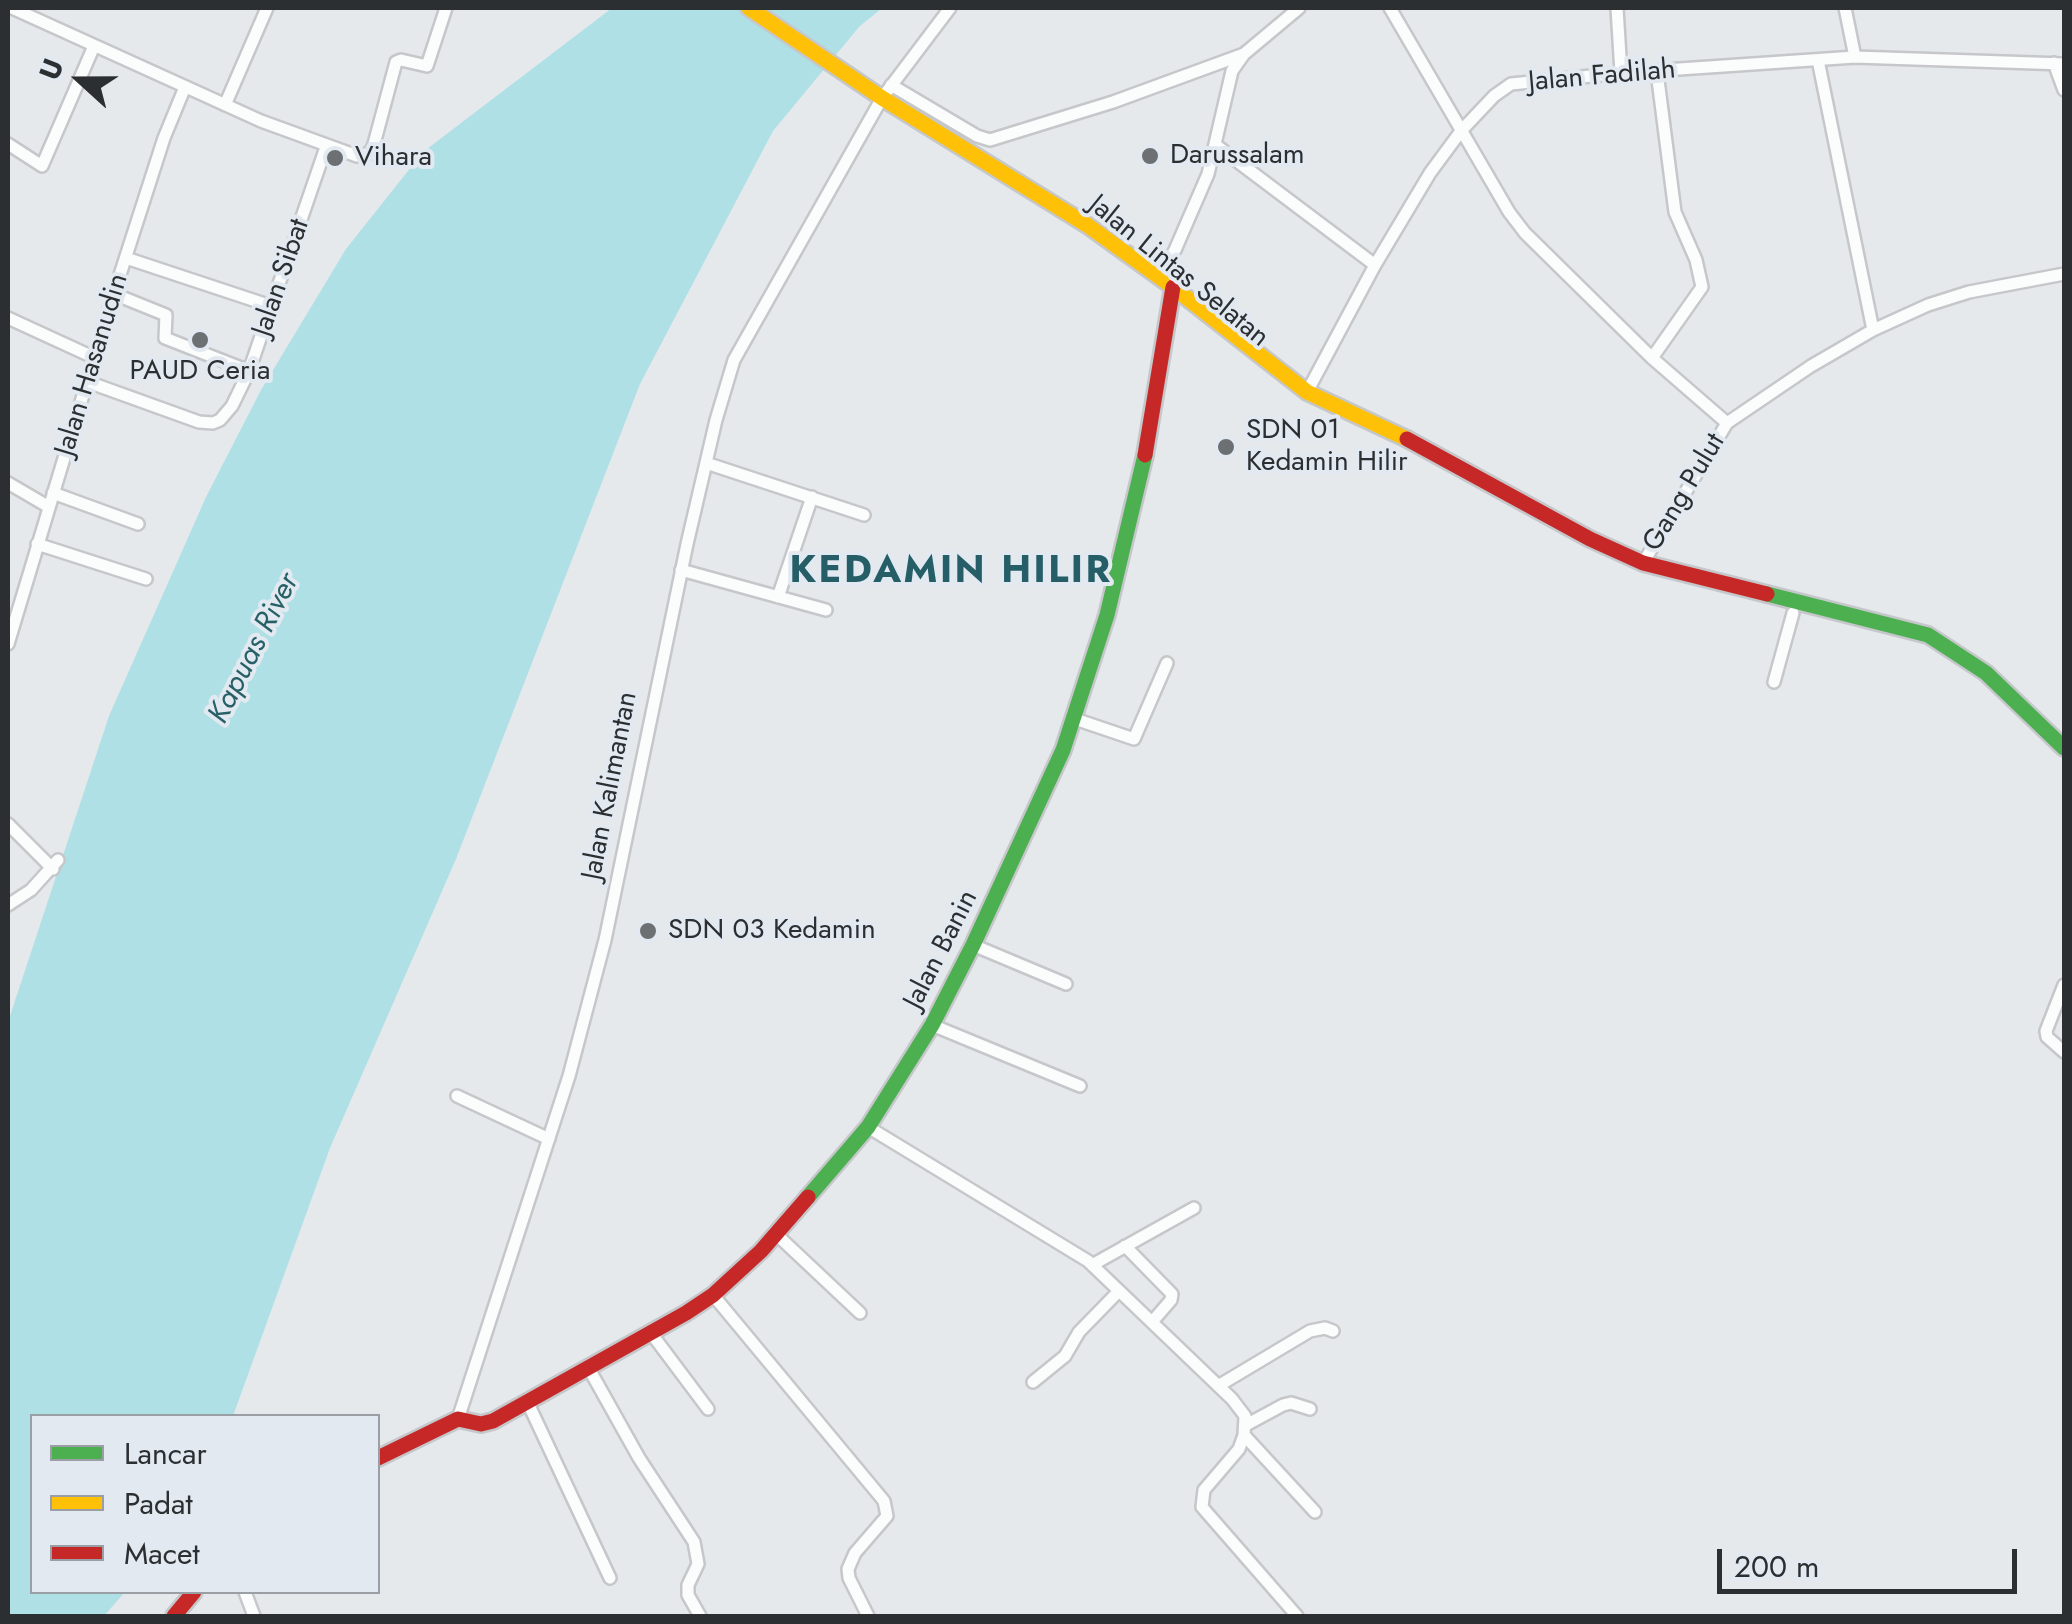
<!DOCTYPE html>
<style>
body{margin:0}
#map{position:relative;width:2072px;height:1624px;overflow:hidden;background:#e6e9ec;font-family:Jost,sans-serif}
canvas{display:block}
.frame{position:absolute;inset:0;border:10px solid #2c2f32;pointer-events:none}
.legend{position:absolute;left:30px;top:1414px;width:350px;height:180px;box-sizing:border-box;background:#e2e9f0;border:2px solid #999fa4;margin:0;padding:12px 18px;list-style:none;font-size:30px;color:#2c2f32}
.legend li{display:flex;align-items:center;gap:20px;height:50px}
.legend b{width:50px;border:2px solid #999fa4}
.north{position:absolute;left:30px;top:30px;width:100px;height:100px;-webkit-text-stroke:8px #e2e9f0;paint-order:stroke;rotate:291deg;font-size:28px;font-weight:700;line-height:40px;text-align:center;color:#2c2f32}
.north::after{content:'';display:block;margin:auto;width:35px;height:45px;background:#2c2f32;clip-path:polygon(50% 0,100% 100%,50% 72%,0 100%)}
.scale{position:absolute;left:1717px;top:1549px;width:300px;height:45px;box-sizing:border-box;border:5px solid #2c2f32;border-top:0;padding-left:12px;font-size:30px;line-height:35px;white-space:nowrap;color:#2c2f32;-webkit-text-stroke:8px #e2e9f0;paint-order:stroke}
</style>
<div id="map">
<canvas width="2072" height="1624"></canvas>
<div class="frame"></div>
<ul class="legend">
<li><b style="height:12px;background:#4caf50"></b>Lancar</li>
<li><b style="height:12px;background:#ffc107"></b>Padat</li>
<li><b style="height:12px;background:#c62828"></b>Macet</li>
</ul>
<div class="north">U</div>
<div class="scale">200 m</div>
</div>
<script>
const g = document.querySelector('canvas').getContext('2d');
g.lineJoin = 'round';
function fillPath(path, color) { g.fillStyle = color; g.fill(path, 'evenodd'); }
const toPath = rows => new Path2D(rows.map(r => 'M' + r).join(''));
function strokePath(path, color, width, dash) { g.strokeStyle = color; g.lineWidth = width; g.lineCap = dash ? 'butt' : 'round'; g.setLineDash(dash || []); g.stroke(path); }
function write(font, color, halo, rows, align = 'center') {
  g.font = font + ' Jost,sans-serif'; g.lineWidth = 8; g.setLineDash([]); g.textBaseline = 'middle'; g.strokeStyle = halo; g.fillStyle = color; for (const [text, x, y, turn = 0] of rows) {
    g.save(); g.translate(x, y); g.rotate((+turn || 0) * Math.PI / 180); g.textAlign = isNaN(turn) ? turn : align; if (halo) g.strokeText(text, 0, 0); g.fillText(text, 0, 0); g.restore();
  }
}
fillPath(toPath([
 [612,8,882,8,859,27,773,131,640,384,456,859,330,1148,233,1416,32,1416,32,1592,125,1592,104,1616,8,1616,8,1022,109,716,206,497,261,390,346,249,423,152]
]), '#aee0e6');
const street = toPath([
 [12,8,261,121,357,156,370,153,374,144,396,62,401,60,427,66,446,8],
 [1390,8,1509,212,1525,233,1652,358,1727,423],
 [1617,8,1621,73],
 [1845,8,1855,57],
 [1818,60,1873,330],
 [2054,63,2064,90],
 [891,85,977,136,990,140,1113,102,1244,54],
 [225,105,267,8],
 [8,144,42,166,94,46],
 [1217,146,1375,265],
 [126,258,274,307],
 [1159,277,1175,250,1208,174,1232,71,1244,54,1299,8],
 [114,294,166,315,165,338,249,371],
 [8,318,95,358],
 [1652,358,1702,287,1696,260,1675,212,1657,72],
 [88,382,199,422,213,423,220,420,232,406,249,371,326,147],
 [1307,392,1375,265,1430,173,1461,131,1494,96,1511,84,1621,73,1855,57,2064,64],
 [706,463,864,515],
 [8,483,49,507],
 [53,493,138,524],
 [37,544,146,579],
 [1643,563,1727,423,1811,366,1873,330,1928,305,1969,292,2064,274],
 [681,570,826,610],
 [778,597,812,497],
 [8,644,109,309,164,138,185,87],
 [1774,682,1793,613],
 [1075,719,1134,739,1167,663],
 [8,824,53,869],
 [8,905,31,890,58,860],
 [973,945,1066,984],
 [2064,985,2046,1031,2047,1037,2064,1052],
 [932,1025,1080,1086],
 [457,1096,549,1139],
 [868,1127,1088,1261,1232,1399,1245,1416,1244,1435,1239,1449,1204,1490,1202,1507,1297,1616],
 [776,1234,860,1313],
 [1125,1246,1172,1294,1171,1300,1152,1322],
 [1092,1265,1194,1208],
 [713,1295,884,1501,887,1516,855,1553,848,1569,849,1578,868,1616],
 [651,1333,708,1409],
 [588,1367,639,1458,694,1542,698,1564,688,1585,688,1595,700,1616],
 [1033,1382,1065,1356,1079,1332,1119,1291],
 [1218,1386,1310,1331,1325,1328,1333,1331],
 [527,1401,610,1578],
 [458,1419,569,1076,605,940,687,544,716,420,734,360,882,98,950,8],
 [1246,1425,1283,1405,1291,1403,1310,1409],
 [1244,1435,1315,1512],
 [245,1592,254,1616]
]);
const fast = toPath([
 [1767,594,1928,635,1986,673,2064,748],
 [808,1197,868,1127,932,1025,973,945,1063,750,1107,615,1145,455]
]);
const slow = toPath([
 [749,8,882,98,1087,225,1173,287,1307,392,1407,439]
]);
const jam = toPath([
 [1407,439,1590,539,1643,563,1767,594],
 [1145,455,1173,287],
 [378,1458,458,1419,481,1424,493,1421,686,1313,713,1295,761,1251,808,1197],
 [174,1616,194,1592]
]);
strokePath(street, '#c5c7ca', 16);
strokePath(fast, '#c5c7ca', 20);
strokePath(slow, '#c5c7ca', 20);
strokePath(jam, '#c5c7ca', 20);
strokePath(street, '#fbfcfc', 11);
strokePath(fast, '#4caf50', 15);
strokePath(slow, '#ffc107', 15);
strokePath(jam, '#c62828', 15);
for (const [x, y, r, color] of [
 [1150,156,10,"#6d7073"],
 [335,158,10,"#6d7073"],
 [200,340,10,"#6d7073"],
 [1226,447,10,"#6d7073"],
 [648,931,10,"#6d7073"]
]) { const dot = new Path2D(); dot.arc(x, y, r, 0, 2 * Math.PI); g.fillStyle = color; g.fill(dot); strokePath(dot, '#e2e9f0', 4); }
write('28px', '#2c2f32', '#e2e9f0', [
 ["Jalan Fadilah",1602,77,-5],
 ["Jalan Lintas Selatan",1178,272,39],
 ["Jalan Sibat",282,278,-71],
 ["Jalan Hasanudin",93,365,-73],
 ["Gang Pulut",1685,493,-59],
 ["Jalan Kalimantan",611,786,-79],
 ["Jalan Banin",942,950,-63]
]);
write('28px', '#2c2f32', '#e2e9f0', [
 ["Darussalam",1170,156],
 ["Vihara",355,158],
 ["PAUD Ceria",200,372,"center"],
 ["SDN 01",1246,431],
 ["Kedamin Hilir",1246,463],
 ["SDN 03 Kedamin",668,931]
], 'left');
write('italic 30px', '#276167', '#e2e9f0', [
 ["Kapuas River",255,649,-63]
]);
g.letterSpacing = '2.5px';
write('bold 38px', '#265e68', '#e2e9f0', [
 ["KEDAMIN HILIR",951,573]
]);
g.letterSpacing = '0px';
</script>
